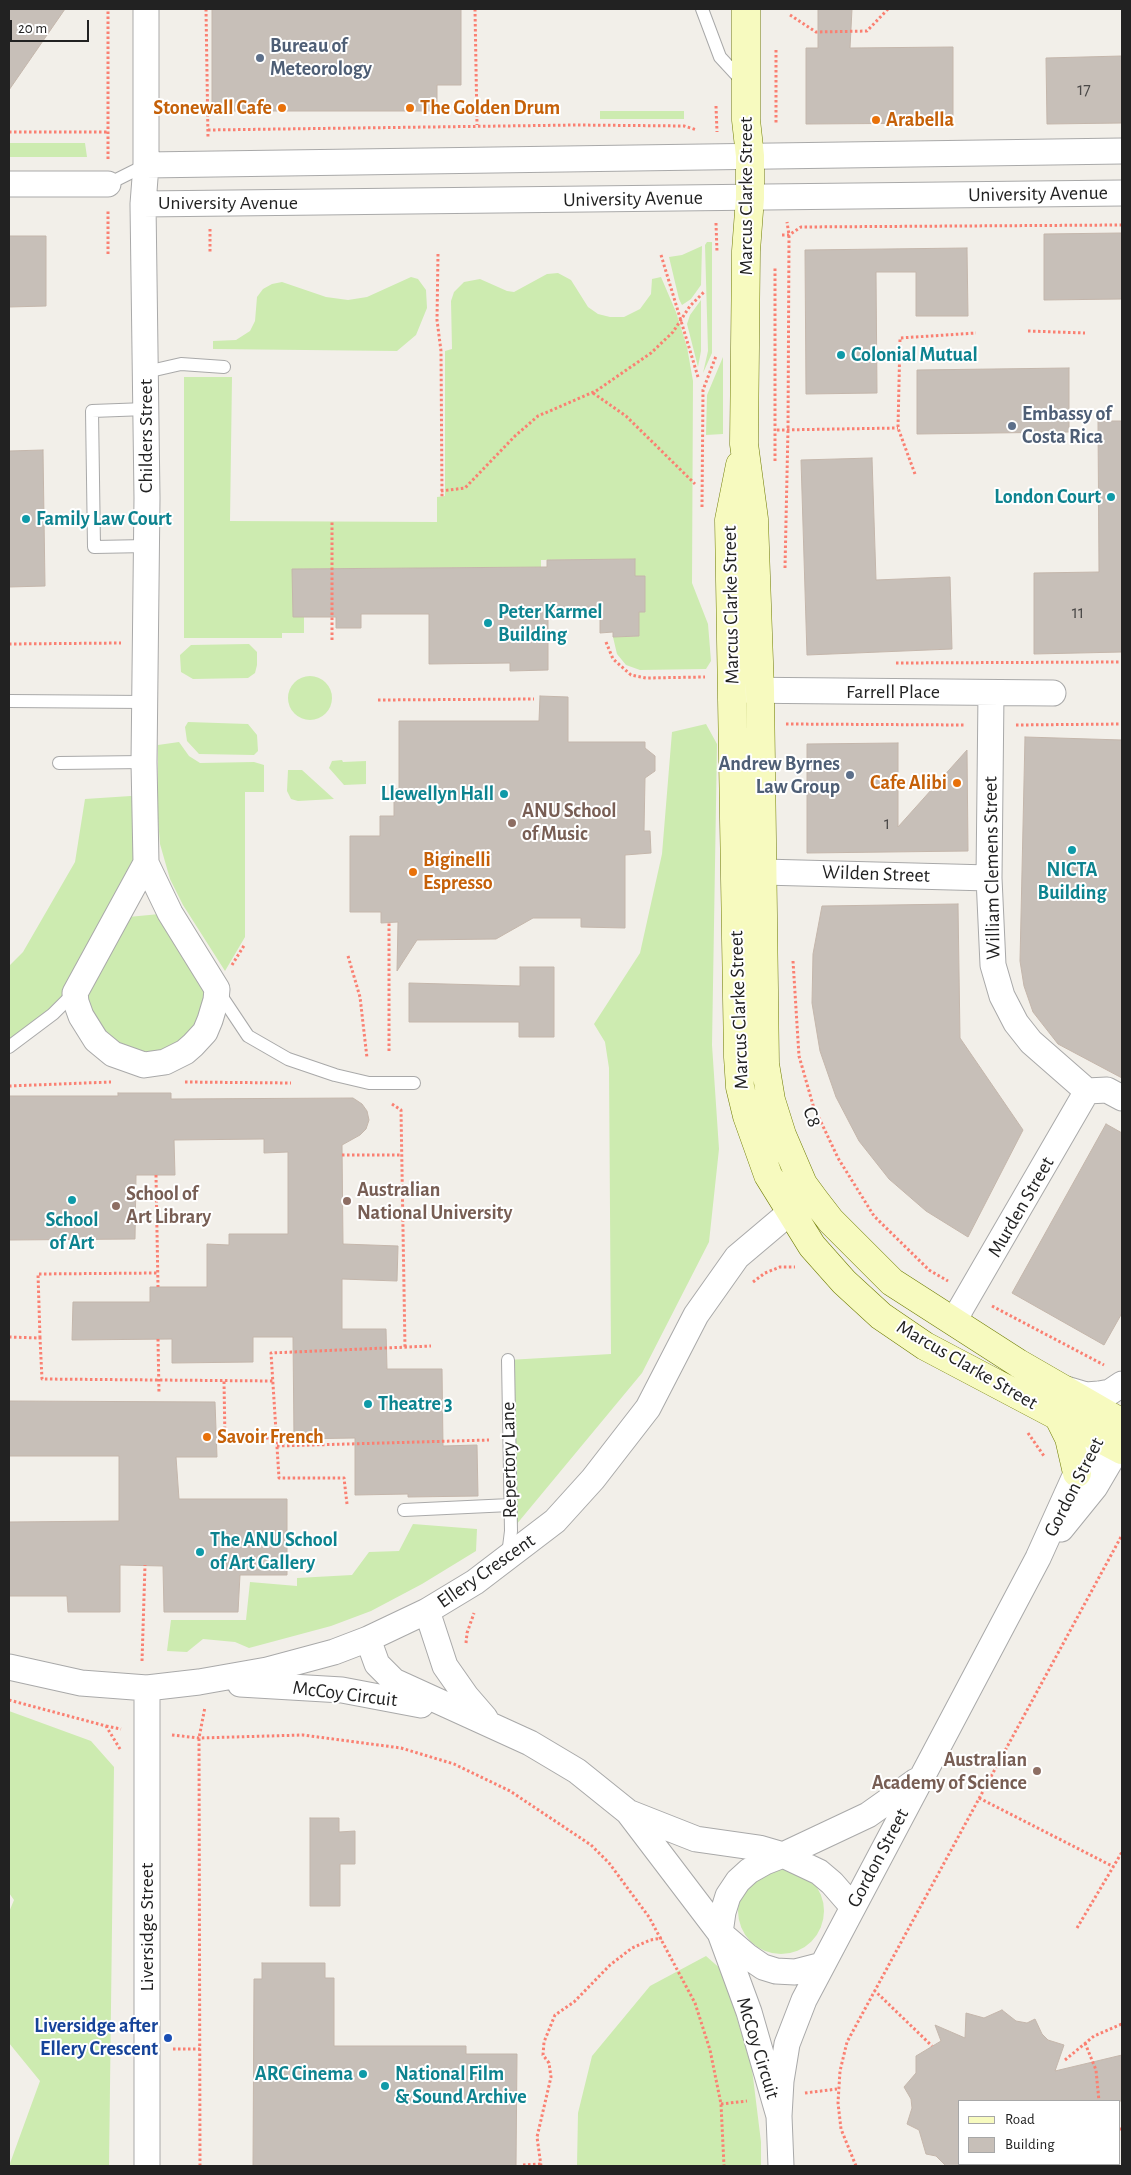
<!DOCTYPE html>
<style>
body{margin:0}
#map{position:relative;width:1131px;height:2175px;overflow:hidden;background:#f2efe9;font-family:"Alegreya Sans",sans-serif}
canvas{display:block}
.frame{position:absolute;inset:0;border:10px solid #222;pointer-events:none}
.legend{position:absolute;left:958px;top:2100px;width:162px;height:65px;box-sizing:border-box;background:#fff;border:1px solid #a7a7a7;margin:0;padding:6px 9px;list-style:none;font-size:15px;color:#222}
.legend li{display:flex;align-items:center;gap:10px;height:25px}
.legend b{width:25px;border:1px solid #a7a7a7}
.scale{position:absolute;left:10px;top:20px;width:79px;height:22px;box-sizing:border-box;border:2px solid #222;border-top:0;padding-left:6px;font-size:15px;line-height:18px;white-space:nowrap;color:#222;-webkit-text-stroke:4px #fff;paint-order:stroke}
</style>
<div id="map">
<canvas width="1131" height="2175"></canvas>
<div class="frame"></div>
<ul class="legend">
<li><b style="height:6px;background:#f7fabf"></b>Road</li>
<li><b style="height:14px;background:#c7bfb8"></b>Building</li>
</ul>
<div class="scale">20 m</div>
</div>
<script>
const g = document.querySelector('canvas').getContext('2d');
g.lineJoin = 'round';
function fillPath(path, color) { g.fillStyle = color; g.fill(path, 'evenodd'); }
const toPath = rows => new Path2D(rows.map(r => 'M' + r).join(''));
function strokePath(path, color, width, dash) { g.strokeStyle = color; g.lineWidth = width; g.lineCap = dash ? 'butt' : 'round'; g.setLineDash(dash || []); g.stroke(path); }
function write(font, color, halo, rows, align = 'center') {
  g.font = font + ' "Alegreya Sans",sans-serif'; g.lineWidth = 4; g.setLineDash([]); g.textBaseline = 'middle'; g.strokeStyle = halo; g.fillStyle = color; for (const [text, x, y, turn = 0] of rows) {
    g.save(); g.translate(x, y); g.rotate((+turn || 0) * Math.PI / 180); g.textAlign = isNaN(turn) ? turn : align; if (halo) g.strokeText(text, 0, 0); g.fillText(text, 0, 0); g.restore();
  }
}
fillPath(toPath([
 [600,111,684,111,684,119,600,119],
 [9,143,85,143,87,157,9,157],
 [707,242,712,242,712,353,703,373,708,351,705,245],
 [702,246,701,285,691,299,682,305,679,299,669,257,682,255],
 [558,273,571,280,588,307,598,314,610,317,624,317,640,309,651,294,652,279,661,277,676,312,687,347,693,381,692,583,708,624,711,661,706,669,640,670,626,665,617,654,613,637,639,636,639,612,645,612,645,576,635,576,635,559,541,560,541,567,293,569,293,617,304,617,304,633,282,633,282,638,184,638,184,377,232,377,230,521,437,522,437,497,445,496,445,351,452,349,451,301,454,292,464,282,480,279,507,291,514,292,547,274],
 [411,277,418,279,426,290,427,308,416,335,397,351,213,349,213,341,236,340,250,331,255,321,257,297,263,289,272,284,282,282,326,297,348,300,367,297],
 [701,300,701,351,698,367,687,324,690,315],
 [723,357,723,434,706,435,707,395],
 [249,644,257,652,257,665,255,673,248,678,193,679,181,672,180,655,191,645],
 '288 698a22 22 0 1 1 44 0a22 22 0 1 1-44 0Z',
 [188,722,248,724,257,735,258,751,254,755,199,754,187,741,185,727],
 [706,724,717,744,712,1045,719,1149,709,1242,642,1373,511,1531,508,1360,611,1354,609,1068,605,1042,594,1024,640,953,662,854,672,732],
 [179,742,189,756,200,763,254,762,264,765,264,792,245,792,245,937,225,971,183,905,170,879,160,844,158,818,158,745],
 [342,760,343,762,366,761,366,784,344,785,329,768,332,761],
 [288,770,302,770,334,799,298,801,291,799,287,791],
 [146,795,146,863,118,918,170,913,217,989,205,1032,133,1063,76,1002,9,1047,9,966,23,952,75,862,85,799],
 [413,1524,477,1529,476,1551,422,1584,371,1611,331,1626,249,1648,235,1642,203,1639,187,1652,167,1651,171,1620,246,1620,250,1582,297,1586,297,1578,352,1575,369,1552,399,1551],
 [9,1711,91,1741,114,1767,109,2166,9,2166,40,2081,9,2043,9,1912,14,1900,9,1893],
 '738 1911a43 43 0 1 1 86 0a43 43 0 1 1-86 0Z',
 [706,1956,723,1971,752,2069,761,2142,761,2166,577,2166,578,2113,592,2056,650,1986]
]), '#cdebb0');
const building = toPath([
 [9,9,65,9,9,90,9,9],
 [212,9,461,9,461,85,437,85,437,111,212,111,212,9],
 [818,9,852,9,850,48,953,47,953,123,806,124,806,48,818,48,818,9],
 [1122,56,1122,123,1047,124,1046,58,1122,56],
 [1122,233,1122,299,1044,300,1044,234,1122,233],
 [9,236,46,236,46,306,9,307,9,236],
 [967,248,968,316,916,316,916,272,876,272,877,393,806,394,805,250,967,248],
 [1069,368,1069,432,917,434,917,370,1069,368],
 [1098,421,1122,421,1122,652,1034,654,1034,573,1099,572,1098,421],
 [43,450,45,586,9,587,9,451,43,450],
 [872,458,876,580,950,577,952,649,807,655,801,460,872,458],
 [635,559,635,576,645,576,645,612,639,612,639,636,613,637,613,632,600,633,600,611,548,611,548,670,510,671,510,663,429,664,429,614,361,614,361,628,336,628,336,617,293,617,292,569,547,567,547,560,635,559],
 [540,696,568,697,568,742,645,742,645,748,655,756,655,771,645,778,644,831,650,831,651,853,625,855,625,928,581,927,581,918,533,918,496,939,417,940,397,971,398,922,381,923,381,912,350,912,350,836,380,836,380,816,394,816,394,789,399,789,399,721,539,721,540,696],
 [1025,737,1122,740,1122,1078,1058,1044,1033,1012,1024,986,1020,961,1025,737],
 [898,743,898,827,967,750,968,851,807,853,807,744,898,743],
 [958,904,960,1038,1023,1130,968,1237,926,1211,889,1179,859,1141,836,1097,820,1051,812,1003,813,954,822,906,958,904],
 [520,967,554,967,554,1037,519,1037,519,1022,409,1022,409,983,520,986,520,967],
 [118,1093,171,1093,171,1099,353,1098,362,1104,367,1111,369,1120,366,1129,360,1135,342,1145,343,1244,398,1246,397,1281,342,1279,342,1329,386,1329,387,1369,442,1369,443,1446,477,1445,478,1496,408,1497,408,1494,355,1495,355,1438,294,1439,293,1337,253,1337,253,1362,172,1363,172,1339,72,1340,73,1302,150,1302,150,1287,207,1287,207,1244,229,1245,229,1234,288,1234,288,1152,264,1153,264,1139,174,1140,175,1175,136,1175,135,1239,9,1240,9,1096,118,1096,118,1093],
 [1106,1124,1122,1133,1122,1313,1104,1345,1012,1293,1106,1124],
 [9,1401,215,1402,217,1457,176,1457,179,1499,287,1499,287,1575,240,1575,238,1612,164,1612,163,1566,120,1565,120,1612,68,1612,67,1596,9,1596,9,1522,119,1521,119,1456,9,1456,9,1401],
 [310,1818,339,1818,339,1832,355,1831,355,1864,340,1864,340,1906,310,1906,310,1818],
 [262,1963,325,1963,325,1978,334,1978,334,2046,466,2046,466,2054,517,2054,516,2166,253,2166,254,1979,262,1979,262,1963],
 [1002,2010,1016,2021,1027,2023,1035,2019,1042,2034,1048,2040,1064,2045,1055,2071,1122,2055,1122,2101,960,2101,960,2166,946,2166,936,2156,926,2154,919,2130,907,2124,912,2108,911,2099,904,2087,916,2073,916,2056,941,2041,935,2025,965,2038,966,2013,984,2018,1002,2010]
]);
fillPath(building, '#c7bfb8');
strokePath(building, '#c4b6ab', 1);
const lane = toPath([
 [702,9,720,57,744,83],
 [108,184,146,165],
 [146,372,181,364,224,367],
 [146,409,92,411,94,547,147,546],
 [9,701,145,702],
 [59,763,144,762],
 [218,991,248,1036,288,1059,335,1075,369,1083,414,1083],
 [9,1047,53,1014,74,993],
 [508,1360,511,1531,508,1555],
 [404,1510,510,1505]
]);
const street = toPath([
 [146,9,146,165,143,204,147,498,144,762,146,863],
 [146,165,1122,151],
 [9,184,108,184],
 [143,204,1122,193],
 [733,690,1053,693],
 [991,693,989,878,993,965,1002,996,1016,1023,1031,1042,1087,1091,1107,1090,1122,1098],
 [146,863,170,913,217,989,216,1000,210,1020,205,1032,193,1045,185,1052,165,1062,144,1065,113,1054,96,1040,81,1016,76,1002,75,993,146,863],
 [763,872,989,878],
 [956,1324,960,1310,1087,1091],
 [1066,1389,1086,1395,1099,1394,1110,1392,1122,1384],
 [1061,1529,1095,1487,1122,1441],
 [427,1611,445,1666,466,1696,485,1718],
 [368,1639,377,1664,394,1681,530,1743,577,1771,628,1812,720,1933,749,2012,779,2116,781,2166],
 [9,1667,81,1683,147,1688,199,1682,267,1670,334,1652,368,1639,427,1611,475,1582,555,1521,593,1479,648,1408,696,1315,737,1257,782,1219,809,1202],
 [240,1684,342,1690,421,1705],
 [630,1813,696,1839,759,1848,783,1855,868,1815,916,1781],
 [822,1965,795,1972,776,1971,763,1967,747,1956,720,1933,723,1912,728,1896,738,1881,749,1871,765,1862,783,1855,819,1872,832,1883,852,1906],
 [779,2116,781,2081,787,2044,804,2000,1038,1558,1075,1476,1108,1420],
 [147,2166,147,1688]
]);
const secondary = toPath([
 [746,9,746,120,750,156,750,198,746,251,744,444,754,519,760,690,765,1064,771,1100,782,1135,803,1184,814,1199,831,1221,892,1282,1018,1363,1122,1423],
 [740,465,729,520,738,1057,740,1087,747,1116,768,1175,812,1246,844,1282,881,1316,925,1346,1122,1450],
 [1058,1416,1069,1438,1077,1473]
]);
strokePath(lane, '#a9a9a9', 14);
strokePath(street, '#a9a9a9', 27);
strokePath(secondary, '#707d05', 29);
strokePath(toPath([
 [206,9,208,138],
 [475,9,477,125],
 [790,15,816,32,867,31,888,9],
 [776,50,776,123],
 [716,106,717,132],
 [208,130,577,125,684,126,697,130],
 [9,132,108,132],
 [108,159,108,9],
 [716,223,717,252],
 [210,229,210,254],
 [782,235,789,235,801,227,1122,225],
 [108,254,108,210],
 [438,254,437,320,441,351,442,497],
 [661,255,698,377],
 [1028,331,1085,333],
 [593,393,626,416,695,484],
 [777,430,898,428],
 [775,461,775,267],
 [915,474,898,428,900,338,976,333],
 [441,491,465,488,515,436,538,416,596,391,651,353,673,332,690,306,705,291],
 [702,507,703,390,716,356],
 [785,568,788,429,789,235,787,222],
 [332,640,332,521],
 [606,642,613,659,631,675,646,678,705,677],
 [9,644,121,643],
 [896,663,1122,662],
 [378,700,534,699],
 [786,724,964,725],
 [1016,725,1122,724],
 [348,956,360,997,367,1058],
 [793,961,799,1056,813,1105,838,1158,874,1216,929,1270,948,1281],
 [232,965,245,944],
 [389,1051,389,923],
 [185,1082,291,1083],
 [9,1086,111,1082],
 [392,1104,401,1110,405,1348],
 [342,1155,402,1155],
 [156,1175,158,1287],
 [753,1282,765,1273,780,1267,795,1267],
 [992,1306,1104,1365],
 [9,1337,40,1338,42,1379,273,1381],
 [40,1338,38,1274,158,1273],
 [158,1339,159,1394],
 [1028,1433,1044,1456],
 [266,1438,277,1438],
 [216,1440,225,1440,224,1381],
 [225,1440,234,1441],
 [277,1446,489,1440],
 [347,1504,344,1478,279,1478,271,1353,431,1346],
 [466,1643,467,1633,474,1613],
 [142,1661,145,1565],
 [9,1700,106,1726,120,1749],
 [106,1726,121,1729],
 [172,1735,199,1738,303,1735,401,1748,454,1764,510,1791,591,1845,609,1863,649,1917,695,2003,710,2050,721,2104,724,2166],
 [979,1798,1114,1867],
 [1077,1928,1122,1852],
 [874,1990,932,2046],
 [1085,2043,1096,2070,1099,2101],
 [173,2049,200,2049],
 [1065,2060,1094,2036,1122,2024],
 [805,2093,837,2089],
 [721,2104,747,2101],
 [1120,2129,1122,2129],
 [523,2165,541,2164],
 [200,2166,199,1738,205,1707],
 [541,2166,537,2137,551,2077,549,2063,543,2055,544,2042,555,2015,574,2002,610,1965,632,1948,650,1940,662,1938],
 [856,2166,841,2129,838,2103,840,2071,847,2042,1122,1535]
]), '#fa8072', 3, [2.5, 2.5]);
strokePath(lane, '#fff', 12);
strokePath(street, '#fff', 25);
strokePath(secondary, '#f7fabf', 28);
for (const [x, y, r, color] of [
 [260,58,5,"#5c6f8a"],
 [282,108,5,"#e8710a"],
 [410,108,5,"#e8710a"],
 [876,120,5,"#e8710a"],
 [841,355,5,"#0f9aa8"],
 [1012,426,5,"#5c6f8a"],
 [1111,497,5,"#0f9aa8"],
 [26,519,5,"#0f9aa8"],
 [488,623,5,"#0f9aa8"],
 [850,775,5,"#5c6f8a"],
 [957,783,5,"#e8710a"],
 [504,794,5,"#0f9aa8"],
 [512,823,5,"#8d6e63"],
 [1072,850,5,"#0f9aa8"],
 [413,872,5,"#e8710a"],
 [72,1200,5,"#0f9aa8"],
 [347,1201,5,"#8d6e63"],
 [116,1206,5,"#8d6e63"],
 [368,1404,5,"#0f9aa8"],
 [207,1437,5,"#e8710a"],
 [200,1552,5,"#0f9aa8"],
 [1037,1771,5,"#8d6e63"],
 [168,2038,5,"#1a4fb4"],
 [363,2074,5,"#0f9aa8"],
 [385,2086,5,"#0f9aa8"]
]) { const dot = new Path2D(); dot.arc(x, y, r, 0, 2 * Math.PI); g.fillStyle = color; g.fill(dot); strokePath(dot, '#fff', 2); }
write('18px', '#4b4948', null, [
 ["17",1084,90],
 ["11",1078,613],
 ["1",887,824]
]);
write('bold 20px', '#4e5e75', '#fff', [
 ["Bureau of",270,46],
 ["Meteorology",270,69],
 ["Embassy of",1022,414],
 ["Costa Rica",1022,437],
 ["Andrew Byrnes",840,764,"right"],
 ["Law Group",840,787,"right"]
], 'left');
write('bold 20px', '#c56008', '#fff', [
 ["Stonewall Cafe",272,108,"right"],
 ["The Golden Drum",420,108],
 ["Arabella",886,120],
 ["Cafe Alibi",947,783,"right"],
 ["Biginelli",423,860],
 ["Espresso",423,883],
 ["Savoir French",217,1437]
], 'left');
write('20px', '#222', '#fff', [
 ["University Avenue",1038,194,-1],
 ["Marcus Clarke Street",746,196,-90],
 ["University Avenue",633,199,-1],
 ["University Avenue",228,203],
 ["Childers Street",146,436,-90],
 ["Marcus Clarke Street",731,605,-91],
 ["Farrell Place",893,692],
 ["William Clemens Street",992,868,-91],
 ["Wilden Street",876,874,2],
 ["Marcus Clarke Street",739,1010,-92],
 ["C8",812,1117,71],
 ["Murden Street",1021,1207,-60],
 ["Marcus Clarke Street",967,1365,30],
 ["Repertory Lane",509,1460,-91],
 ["Gordon Street",1074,1487,-63],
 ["Ellery Crescent",486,1571,-35],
 ["McCoy Circuit",345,1694,7],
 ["Gordon Street",878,1858,-62],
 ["Liversidge Street",147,1927,-90],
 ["McCoy Circuit",758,2048,73]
]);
write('bold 20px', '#0d838f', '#fff', [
 ["Colonial Mutual",851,355],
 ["London Court",1101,497,"right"],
 ["Family Law Court",36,519],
 ["Peter Karmel",498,612],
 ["Building",498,635],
 ["Llewellyn Hall",494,794,"right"],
 ["NICTA",1072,870,"center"],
 ["Building",1072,893,"center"],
 ["School",72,1220,"center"],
 ["of Art",72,1243,"center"],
 ["Theatre 3",378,1404],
 ["The ANU School",210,1540],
 ["of Art Gallery",210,1563],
 ["ARC Cinema",353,2074,"right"],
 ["National Film",395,2074],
 ["& Sound Archive",395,2097]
], 'left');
write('bold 20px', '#785e54', '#fff', [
 ["ANU School",522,811],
 ["of Music",522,834],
 ["Australian",357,1190],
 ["National University",357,1213],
 ["School of",126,1194],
 ["Art Library",126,1217],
 ["Australian",1027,1760,"right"],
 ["Academy of Science",1027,1783,"right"]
], 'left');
write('bold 20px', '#164399', '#fff', [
 ["Liversidge after",158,2026],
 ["Ellery Crescent",158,2049]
], 'right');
</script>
